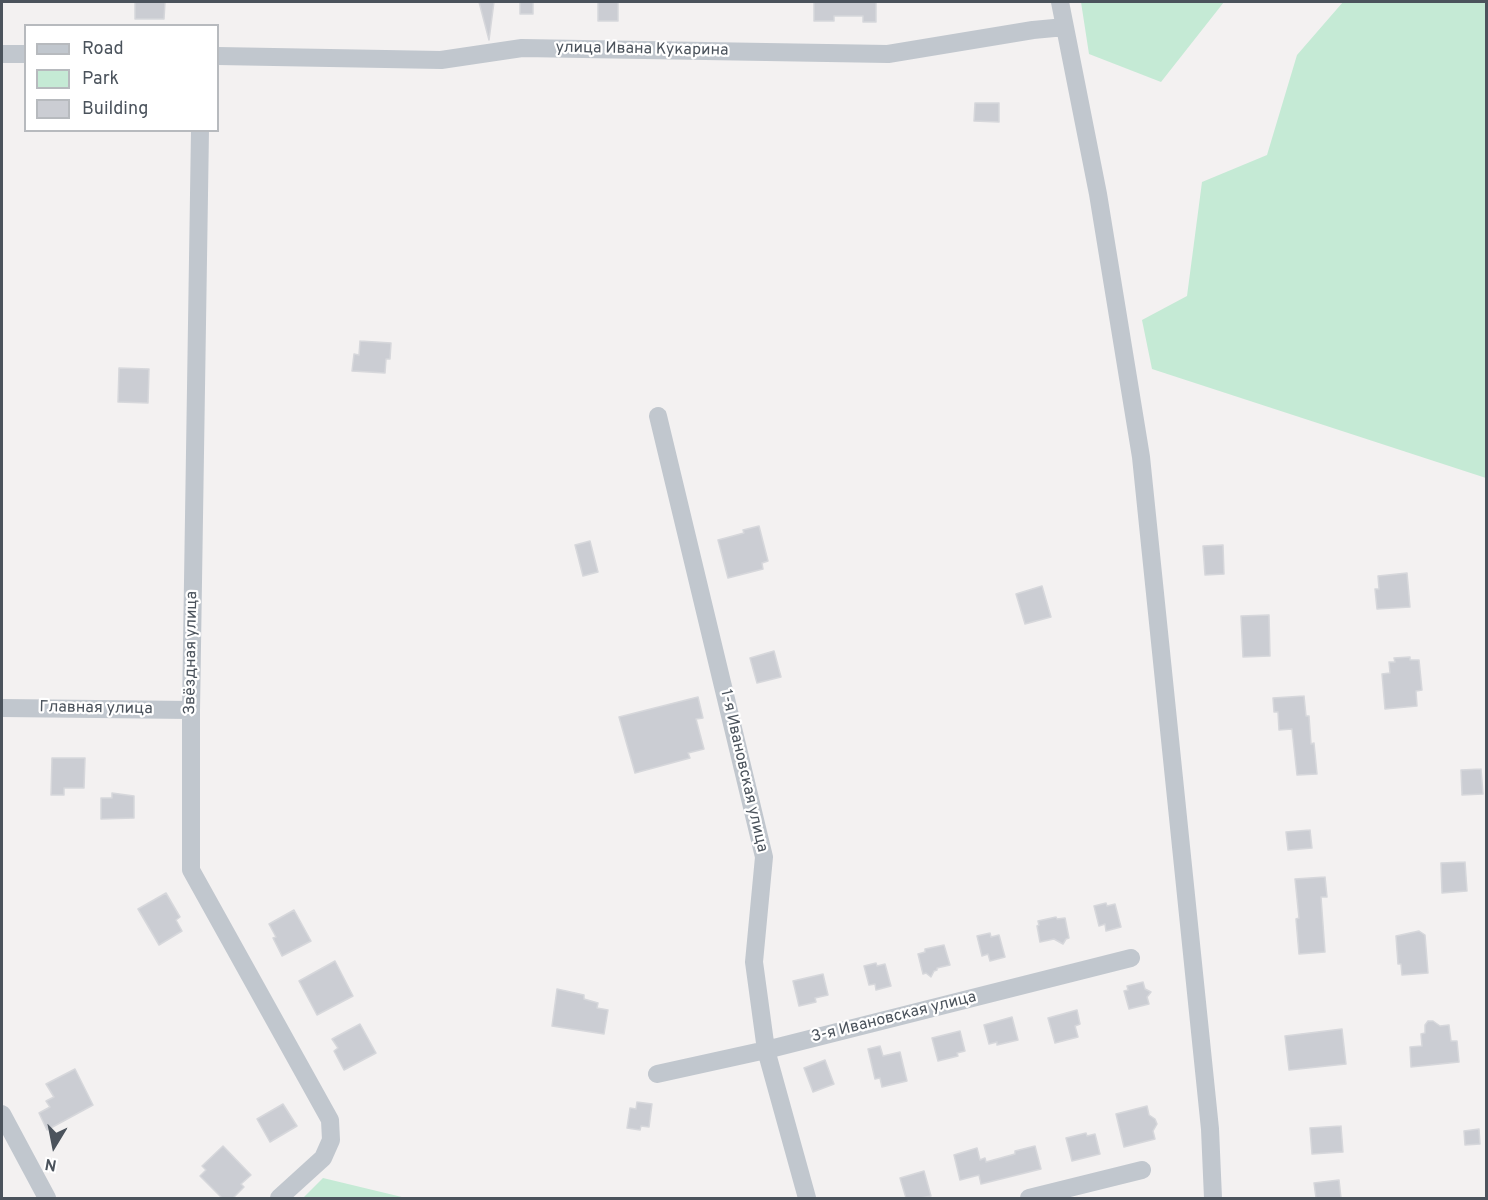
<!DOCTYPE html>
<meta charset="utf-8">
<style>
body{margin:0}
#map{position:relative;width:1488px;height:1200px;overflow:hidden;background:#f3f1f1;font-family:Overpass,sans-serif}
canvas{display:block}
.frame{position:absolute;inset:0;border:3px solid #4b535c;pointer-events:none}
.legend{position:absolute;left:24px;top:24px;width:195px;height:108px;box-sizing:border-box;background:#fff;border:2px solid #b7babe;margin:0;padding:8px 10px;list-style:none;font-size:18px;color:#4b535c}
.legend li{display:flex;align-items:center;gap:12px;height:30px}
.legend b{width:30px;border:2px solid #b7babe}
.north{position:absolute;left:24px;top:1116px;width:60px;height:60px;-webkit-text-stroke:4px #fff;paint-order:stroke;rotate:190deg;font-size:16px;font-weight:700;line-height:24px;text-align:center;color:#4b535c}
.north::after{content:'';display:block;margin:auto;width:21px;height:27px;background:#4b535c;clip-path:polygon(50% 0,100% 100%,50% 72%,0 100%)}
</style>
<div id="map">
<canvas width="1488" height="1200"></canvas>
<div class="frame"></div>
<ul class="legend">
<li><b style="height:8px;background:#c1c7ce"></b>Road</li>
<li><b style="height:16px;background:#c5ead5"></b>Park</li>
<li><b style="height:16px;background:#cbcdd3"></b>Building</li>
</ul>
<div class="north">N</div>
</div>
<script>
const g = document.querySelector('canvas').getContext('2d');
g.lineJoin = 'round';
function fillPath(path, color) { g.fillStyle = color; g.fill(path, 'evenodd'); }
const toPath = rows => new Path2D(rows.map(r => 'M' + r).join(''));
function strokePath(path, color, width, dash) { g.strokeStyle = color; g.lineWidth = width; g.lineCap = dash ? 'butt' : 'round'; g.setLineDash(dash || []); g.stroke(path); }
function write(font, color, halo, rows, align = 'center') {
  g.font = font + ' Overpass,sans-serif'; g.lineWidth = 4.5; g.setLineDash([]); g.textBaseline = 'middle'; g.strokeStyle = halo; g.fillStyle = color; for (const [text, x, y, turn = 0] of rows) {
    g.save(); g.translate(x, y); g.rotate((+turn || 0) * Math.PI / 180); g.textAlign = isNaN(turn) ? turn : align; if (halo) g.strokeText(text, 0, 0); g.fillText(text, 0, 0); g.restore();
  }
}
fillPath(toPath([
 [1081,2,1224,2,1161,82,1089,54],
 [1343,2,1486,2,1486,478,1152,369,1142,320,1187,296,1202,182,1267,155,1297,55],
 [323,1178,406,1198,303,1198]
]), '#c5ead5');
const building = toPath([
 [135,2,165,2,164,19,135,19,135,2],
 [479,2,494,2,489,40,479,2],
 [520,2,533,2,533,14,520,14,520,2],
 [598,2,618,2,618,21,598,21,598,2],
 [814,2,876,2,876,22,863,22,863,16,834,16,834,21,814,21,814,2],
 [975,103,999,103,999,122,974,121,975,103],
 [360,341,391,343,390,359,386,359,385,373,352,371,354,354,359,355,360,341],
 [119,368,149,369,148,403,118,402,119,368],
 [759,526,768,561,762,563,763,569,728,578,718,540,744,533,743,530,759,526],
 [590,541,598,572,583,576,575,545,590,541],
 [1223,545,1224,574,1205,575,1203,546,1223,545],
 [1407,573,1410,607,1377,609,1375,589,1379,589,1378,576,1407,573],
 [1042,586,1051,617,1025,624,1016,594,1042,586],
 [1269,615,1270,656,1243,657,1241,616,1269,615],
 [774,651,781,677,757,683,750,658,774,651],
 [1410,657,1410,660,1419,660,1422,690,1416,691,1417,706,1385,709,1382,674,1390,673,1389,662,1395,662,1394,658,1410,657],
 [1304,696,1306,716,1309,716,1311,744,1314,743,1317,774,1297,775,1292,729,1279,730,1278,712,1274,712,1273,698,1304,696],
 [698,697,703,718,696,719,704,749,688,753,690,758,635,773,619,717,698,697],
 [52,758,85,758,84,788,64,788,64,795,51,795,52,758],
 [1481,769,1483,794,1462,795,1461,770,1481,769],
 [112,793,134,796,134,818,101,819,101,798,112,798,112,793],
 [1310,830,1312,848,1288,850,1286,832,1310,830],
 [1465,862,1467,891,1442,893,1441,863,1465,862],
 [1325,877,1327,897,1321,897,1325,952,1299,954,1296,919,1299,918,1295,879,1325,877],
 [166,893,180,917,176,920,182,931,159,945,138,909,166,893],
 [1106,903,1107,906,1115,904,1121,927,1106,931,1105,924,1099,926,1094,906,1106,903],
 [294,910,311,941,282,956,273,938,276,937,269,924,294,910],
 [1056,917,1057,919,1065,918,1069,938,1066,939,1063,944,1054,939,1040,942,1037,926,1039,925,1038,921,1056,917],
 [1419,931,1425,935,1428,973,1402,975,1401,964,1398,964,1396,936,1419,931],
 [990,933,991,937,999,935,1005,957,990,961,988,954,982,956,977,936,990,933],
 [944,945,950,965,937,968,937,970,934,971,931,977,926,973,923,974,918,954,925,952,925,949,944,945],
 [335,961,353,996,317,1015,299,981,335,961],
 [876,963,877,966,885,964,891,986,876,990,875,984,869,985,864,966,876,963],
 [823,974,828,995,815,998,816,1002,799,1006,793,981,823,974],
 [1143,982,1145,989,1151,992,1147,997,1149,1004,1129,1009,1124,991,1128,990,1127,986,1143,982],
 [557,989,584,995,584,999,598,1003,597,1008,608,1010,604,1034,552,1026,557,989],
 [1077,1010,1080,1024,1075,1026,1078,1037,1055,1043,1048,1018,1077,1010],
 [1012,1017,1018,1040,997,1045,997,1042,989,1044,984,1025,1012,1017],
 [1428,1021,1433,1021,1440,1026,1449,1025,1451,1041,1457,1041,1459,1062,1411,1067,1410,1047,1422,1046,1421,1034,1425,1033,1425,1025,1428,1021],
 [360,1024,376,1053,344,1070,334,1051,338,1048,332,1039,360,1024],
 [1342,1029,1346,1064,1289,1070,1285,1036,1342,1029],
 [960,1031,965,1051,957,1053,958,1056,938,1061,932,1038,960,1031],
 [880,1046,883,1056,900,1052,907,1081,882,1087,880,1078,875,1079,868,1049,880,1046],
 [825,1060,834,1084,813,1092,804,1068,825,1060],
 [75,1069,93,1105,47,1130,39,1113,50,1107,46,1101,54,1097,46,1084,75,1069],
 [637,1102,652,1104,649,1127,641,1126,640,1130,627,1128,630,1108,636,1109,637,1102],
 [283,1104,297,1126,270,1142,257,1119,283,1104],
 [1147,1106,1149,1115,1155,1119,1157,1124,1153,1131,1155,1139,1124,1147,1116,1114,1147,1106],
 [1341,1126,1343,1152,1312,1154,1310,1128,1341,1126],
 [1479,1129,1480,1144,1465,1145,1464,1131,1479,1129],
 [1086,1133,1087,1136,1095,1134,1100,1154,1072,1161,1066,1138,1086,1133],
 [223,1146,251,1175,241,1184,244,1187,233,1198,222,1198,200,1176,206,1170,202,1166,223,1146],
 [1035,1146,1041,1169,981,1184,979,1175,960,1180,954,1155,977,1148,980,1160,985,1158,986,1162,1015,1154,1015,1151,1035,1146],
 [924,1171,931,1196,920,1198,906,1198,900,1178,924,1171],
 [1339,1180,1341,1198,1316,1198,1314,1183,1339,1180]
]);
fillPath(building, '#cbcdd3');
strokePath(building, '#d6d7db', 1.5);
strokePath(toPath([
 [1060,2,1098,194,1141,457,1210,1129,1213,1198],
 [2,54,26,54],
 [218,56,441,60,522,48,888,54,1033,30,1065,27],
 [200,130,191,710,191,870,330,1120,331,1140,323,1158,279,1198],
 [658,416,764,857,754,962,766,1050,807,1198],
 [2,708,191,710],
 [657,1074,766,1050,1131,958],
 [2,1114,47,1198],
 [1029,1198,1142,1170]
]), '#c1c7ce', 18);
write('16px', '#4b535c', '#fff', [
 ["улица Ивана Кукарина",642,50,1],
 ["Звёздная улица",192,653,-89],
 ["Главная улица",96,709,1],
 ["1-я Ивановская улица",743,771,77],
 ["3-я Ивановская улица",894,1018,-14]
]);
</script>
